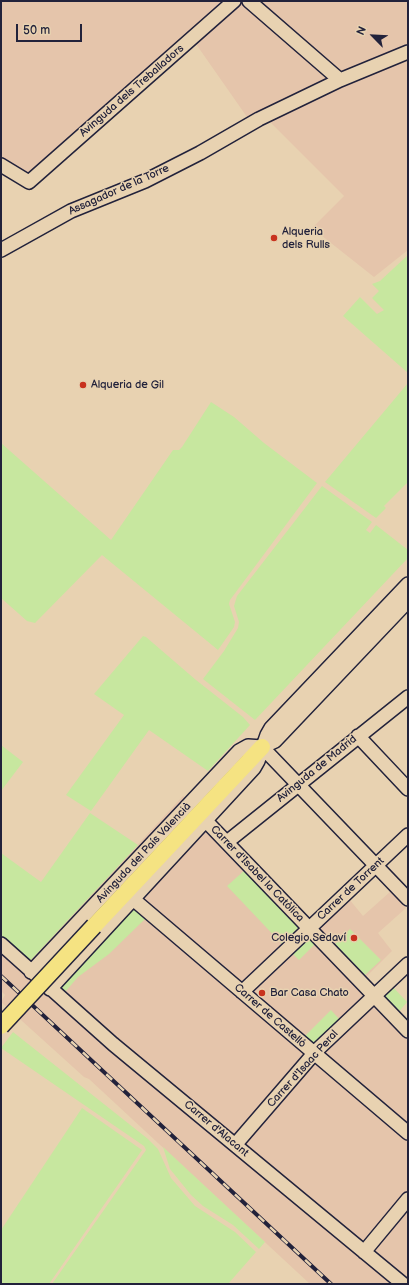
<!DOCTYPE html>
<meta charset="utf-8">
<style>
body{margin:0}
#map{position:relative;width:409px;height:1285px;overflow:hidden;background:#e8d2b1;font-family:"Balsamiq Sans",sans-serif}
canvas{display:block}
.frame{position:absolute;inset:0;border:2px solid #22223b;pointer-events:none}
.north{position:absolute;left:353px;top:16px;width:40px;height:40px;-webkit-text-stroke:3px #e8d2b1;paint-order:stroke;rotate:294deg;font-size:11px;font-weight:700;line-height:16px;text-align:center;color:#22223b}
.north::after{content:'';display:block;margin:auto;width:14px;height:18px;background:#22223b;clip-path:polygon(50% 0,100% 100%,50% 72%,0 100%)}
.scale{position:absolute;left:16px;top:24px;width:66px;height:18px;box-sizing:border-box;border:2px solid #22223b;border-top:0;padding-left:5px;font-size:12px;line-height:14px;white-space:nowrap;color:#22223b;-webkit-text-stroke:3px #e8d2b1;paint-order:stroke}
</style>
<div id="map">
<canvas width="409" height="1285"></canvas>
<div class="frame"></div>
<div class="north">N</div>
<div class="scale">50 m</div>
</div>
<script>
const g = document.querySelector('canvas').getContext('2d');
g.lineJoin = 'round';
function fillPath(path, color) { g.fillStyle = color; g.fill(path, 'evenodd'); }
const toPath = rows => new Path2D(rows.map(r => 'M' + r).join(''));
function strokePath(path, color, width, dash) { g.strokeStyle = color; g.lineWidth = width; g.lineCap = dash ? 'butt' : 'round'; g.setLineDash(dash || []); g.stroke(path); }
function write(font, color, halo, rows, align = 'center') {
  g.font = font + ' "Balsamiq Sans",sans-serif'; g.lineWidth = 3; g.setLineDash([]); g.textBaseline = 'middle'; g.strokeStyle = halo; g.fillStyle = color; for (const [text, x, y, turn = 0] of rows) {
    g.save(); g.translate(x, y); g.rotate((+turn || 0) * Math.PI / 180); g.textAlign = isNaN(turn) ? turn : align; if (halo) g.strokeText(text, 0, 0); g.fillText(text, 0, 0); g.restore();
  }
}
fillPath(toPath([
 [1,1,408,1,408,250,374,277,312,228,344,196,269,121,254,127,196,44,32,188,1,170],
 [183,796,408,1031,408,1284,310,1284,89,1079,84,1077,1,1002,5,995,1,991,1,952,29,961],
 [391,891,406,908,378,933,392,951,365,978,318,929,349,899,363,916]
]), '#e5c5ab');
fillPath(toPath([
 [408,255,408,373,343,316,360,297,377,314,384,310,372,298,379,291,372,284,380,281],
 [408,383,408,482,384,506,386,508,376,518,325,482],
 [211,402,234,417,264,443,317,483,230,600,229,604,235,622,234,627,218,650,102,555,35,623,27,621,1,598,1,443,111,540,173,450,179,450,182,447],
 [322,486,372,522,366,530,370,533,376,525,408,550,408,558,255,720,203,679,224,651,238,628,239,622,234,606,237,596],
 [143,636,146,637,196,680,243,717,250,725,208,771,149,730,91,811,66,795,124,715,94,694],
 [1,745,23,762,1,791],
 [90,813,138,845,28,963,1,938,1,853,41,882],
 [246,869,300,926,282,944,227,886],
 [132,907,145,919,109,954,78,977,65,992,59,986],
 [350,929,381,960,365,975,335,944],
 [309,936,316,943,299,960,292,953],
 [392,986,407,1002,398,1013,382,996],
 [331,1010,340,1020,314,1045,304,1037],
 [13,1032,148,1139,158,1149,171,1178,195,1206,235,1232,256,1252,228,1284,52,1284,146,1150,144,1146,1,1048],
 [82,1108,142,1150,49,1284,1,1284,1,1230],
 [163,1147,265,1242,259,1249,233,1225,203,1206,191,1195,170,1169]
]), '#c7e79f');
const minor = toPath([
 [249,1,340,80],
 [1,165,29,182,234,1],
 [1,250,71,211,145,181,200,153,259,119,340,80,408,52],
 [358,736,408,789],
 [262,747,408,899],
 [206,821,408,1031],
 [227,842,408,697],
 [133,899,408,1133],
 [1,944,113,1044,403,1284],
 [31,972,239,751,248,746,262,747,275,741,408,601],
 [50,989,254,768,258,761,267,735,271,728,408,584],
 [242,992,408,835],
 [235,1145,317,1050,408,964],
 [364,1252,408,1199]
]);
const major = toPath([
 [94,926,262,747]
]);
strokePath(minor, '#22223b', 16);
strokePath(major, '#22223b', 19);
strokePath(minor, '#e8d2b1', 13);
strokePath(major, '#f5e382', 16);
const rail = toPath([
 [1,976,331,1284]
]);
strokePath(rail, '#22223b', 4);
strokePath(rail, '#e8d2b1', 2.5, [8]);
const majorBridge = toPath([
 [1,1026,94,926]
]);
strokePath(majorBridge, '#22223b', 19, []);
strokePath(majorBridge, '#f5e382', 16);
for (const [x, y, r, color] of [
 [274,238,4,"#c8321e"],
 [83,385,4,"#c8321e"],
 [354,938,4,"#c8321e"],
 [262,993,4,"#c8321e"]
]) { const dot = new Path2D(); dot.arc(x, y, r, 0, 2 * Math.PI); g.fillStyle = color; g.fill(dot); strokePath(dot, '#e8d2b1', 1.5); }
write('11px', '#22223b', '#e8d2b1', [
 ["Avinguda dels Treballadors",132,91,-41],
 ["Assagador de la Torre",119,190,-24],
 ["Avinguda de Madrid",317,769,-39],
 ["Avinguda del País Valencià",144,853,-47],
 ["Carrer d'Isabel la Catòlica",257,874,46],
 ["Carrer de Torrent",351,889,-43],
 ["Carrer de Castelló",270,1016,41],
 ["Carrer d'Isaac Peral",303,1069,-48],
 ["Carrer d'Alacant",216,1129,40]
]);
write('11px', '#22223b', '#e8d2b1', [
 ["Alqueria",282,232],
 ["dels Rulls",282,245],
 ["Alqueria de Gil",91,385],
 ["Colegio Sedaví",346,938,"right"],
 ["Bar Casa Chato",270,993]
], 'left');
</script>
